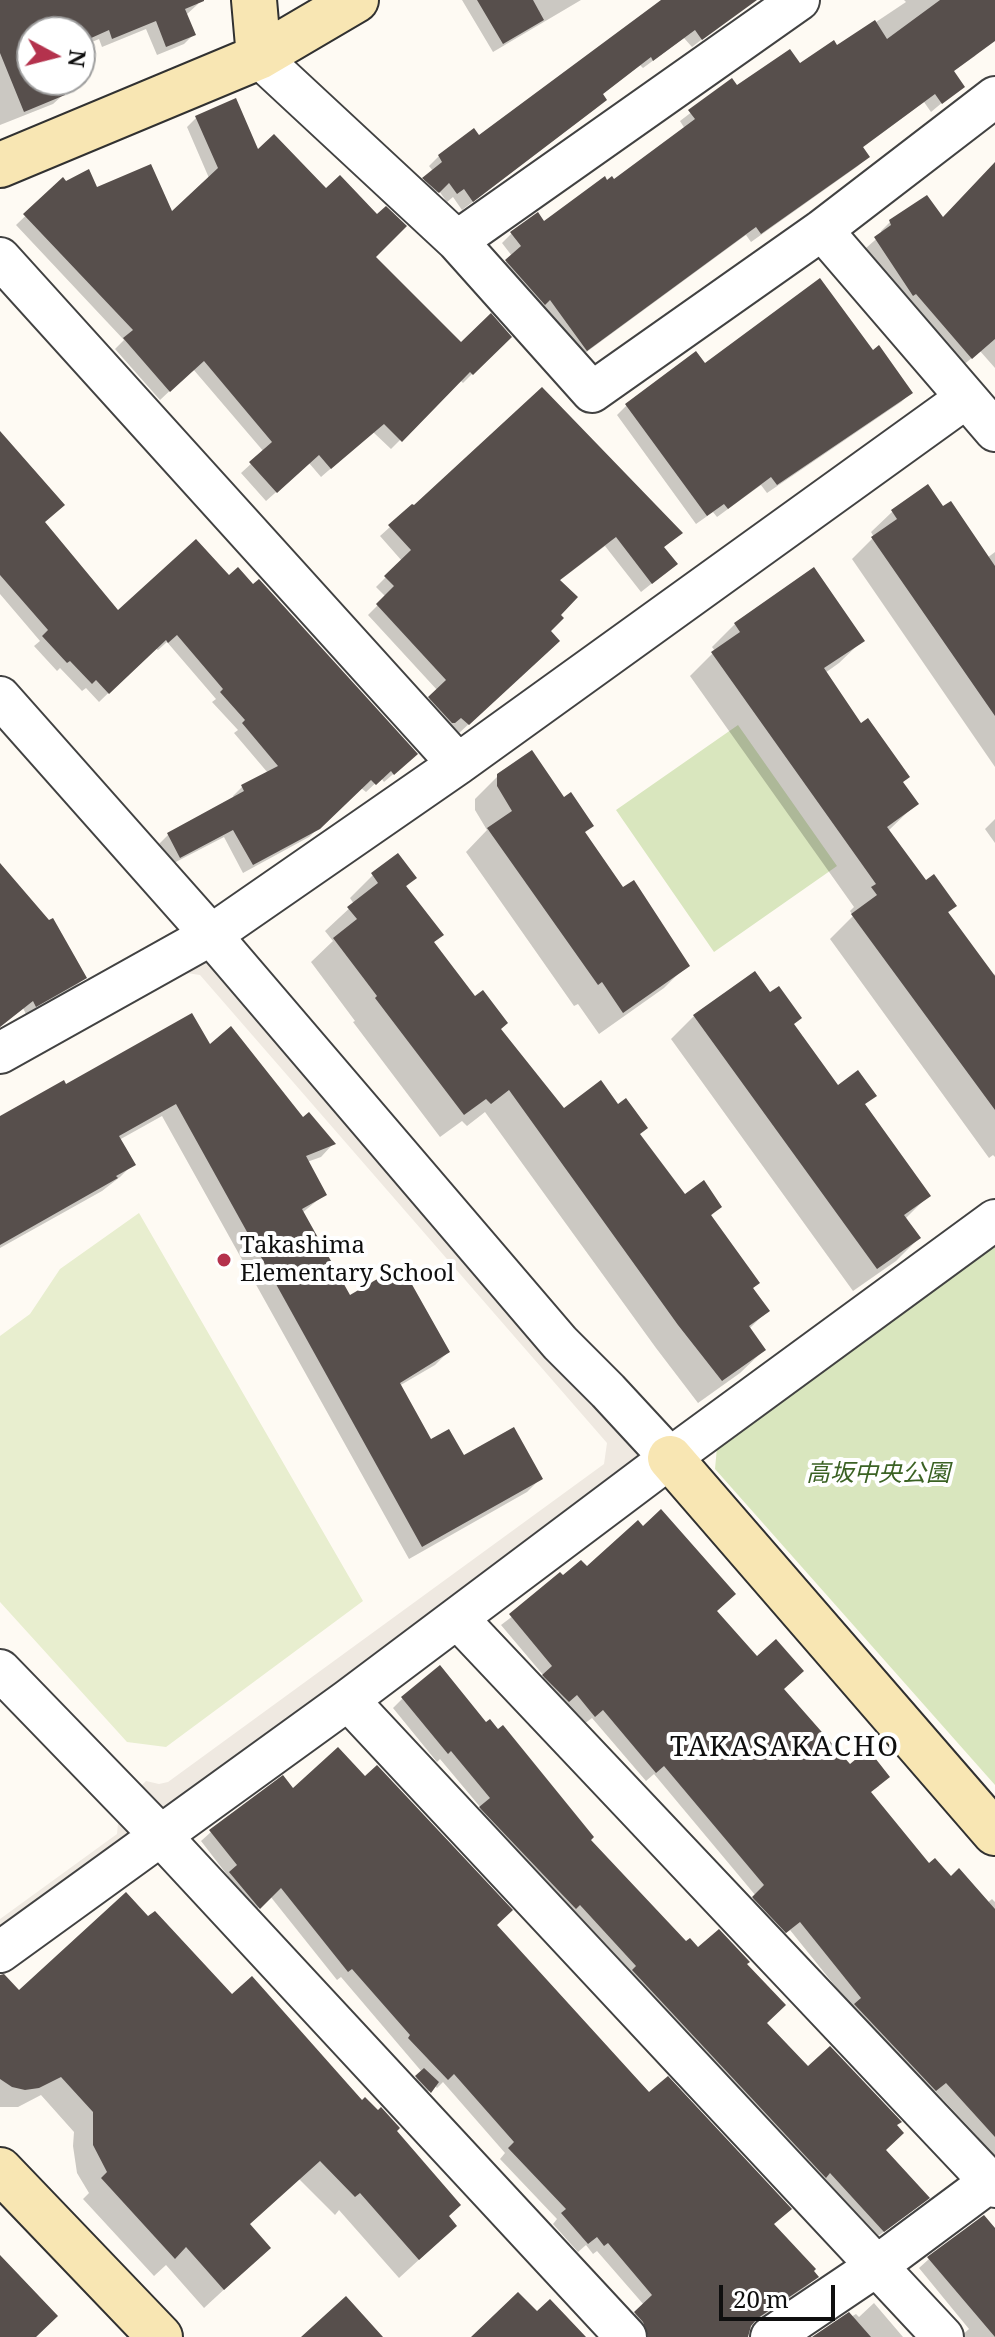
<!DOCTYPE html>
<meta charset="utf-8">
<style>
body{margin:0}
#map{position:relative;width:995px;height:2337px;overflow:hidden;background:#fefaf3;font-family:"Noto Serif",serif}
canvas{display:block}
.north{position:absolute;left:16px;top:16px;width:80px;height:80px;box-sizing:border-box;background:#fff;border:2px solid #9f9f9f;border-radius:50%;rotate:97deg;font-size:22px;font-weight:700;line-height:32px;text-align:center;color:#0f0f0f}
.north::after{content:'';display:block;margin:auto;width:28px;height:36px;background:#b4324d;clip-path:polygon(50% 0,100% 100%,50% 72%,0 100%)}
.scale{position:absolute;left:719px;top:2285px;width:116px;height:36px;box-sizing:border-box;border:4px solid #0f0f0f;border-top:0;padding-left:10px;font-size:24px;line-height:28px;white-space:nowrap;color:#0f0f0f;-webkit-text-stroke:6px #fff;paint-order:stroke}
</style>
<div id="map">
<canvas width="995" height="2337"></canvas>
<div class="north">N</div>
<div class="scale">20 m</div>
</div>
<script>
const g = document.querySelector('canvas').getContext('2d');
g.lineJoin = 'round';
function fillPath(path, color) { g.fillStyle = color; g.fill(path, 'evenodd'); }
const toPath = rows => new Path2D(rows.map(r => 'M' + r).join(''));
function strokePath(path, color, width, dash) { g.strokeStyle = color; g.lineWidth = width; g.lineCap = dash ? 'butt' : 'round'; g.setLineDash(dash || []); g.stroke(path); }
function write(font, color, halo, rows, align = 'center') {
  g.font = font + ' "Noto Serif","Noto Sans JP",serif'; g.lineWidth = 8; g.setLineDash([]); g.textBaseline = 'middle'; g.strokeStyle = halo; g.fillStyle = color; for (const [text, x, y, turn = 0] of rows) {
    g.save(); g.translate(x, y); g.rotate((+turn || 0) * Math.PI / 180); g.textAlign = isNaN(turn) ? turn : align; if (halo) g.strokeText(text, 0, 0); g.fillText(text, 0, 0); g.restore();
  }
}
fillPath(toPath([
 [738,725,837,866,714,952,616,810],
 [995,1237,995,1785,715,1469,717,1447]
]), '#d9e6be');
fillPath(toPath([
 [139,1213,363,1601,166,1747,127,1742,0,1602,0,1336,30,1314,60,1269]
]), '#e8eecf');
fillPath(toPath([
 [207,959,644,1441,641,1459,168,1812,159,1809,137,1790,146,1781,159,1784,168,1782,604,1464,607,1443,200,975,180,972],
 [119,1812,132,1831,129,1839,0,1932,0,1919,117,1834]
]), '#efe9e1');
fillPath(toPath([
 [0,0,196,0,198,4,186,15,194,34,184,44,157,55,146,29,102,47,99,39,80,47,80,32,32,32,32,80,57,80,63,95,53,104,0,125],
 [462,0,581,0,493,52],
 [664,0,730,0,738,11,692,47,684,38,643,68,640,65,601,95,605,100,595,109,462,210,453,197,447,202,439,191,428,201,415,188,433,171,429,166,439,156,479,138],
 [904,0,995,0,995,30,975,56,952,72,962,86,931,112,924,102,862,148,868,156,858,166,751,242,746,235,577,359,497,271,512,256,502,243,512,233,543,223,607,183,613,181,685,129,680,121,732,81,736,88,799,66,837,48,906,2],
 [196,118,258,152,373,257,460,345,509,337,463,383,460,380,391,449,373,432,321,477,309,463,266,501,241,473,264,452,193,369,160,400,115,349,124,340,16,225,63,180,171,215,209,178,187,127],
 [995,177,995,368,980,351,961,367,903,304,866,248,882,234,881,231,890,222,942,220],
 [873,353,911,393,901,402,767,493,761,485,717,517,713,512,696,524,617,415,627,405,705,366],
 [0,461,43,523,118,613,195,542,406,763,384,782,381,778,366,792,361,788,309,837,243,873,224,837,170,865,159,844,168,835,234,799,233,796,242,787,268,773,234,733,238,730,212,702,216,699,167,642,158,650,155,648,99,702,86,688,82,691,60,668,57,671,34,646,40,641,0,594],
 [927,487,943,509,987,558,995,552,995,767,852,559,874,537,871,532,892,512],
 [390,527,680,533,663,548,665,573,641,592,605,546,559,581,558,615,549,631,548,651,458,734,450,726,420,708,438,691,368,615,386,597,376,587,402,561,380,536],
 [735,624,862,641,839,663,825,673,916,804,888,831,925,882,955,906,947,914,993,976,995,974,995,1157,993,1155,989,1158,830,939,853,916,850,911,854,907,690,676,715,651,712,647],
 [498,776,584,833,623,890,687,965,664,988,599,1034,578,1004,574,1006,466,852,487,830,475,810,475,799],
 [995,819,995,843,985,829],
 [373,875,414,878,405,888,441,935,433,943,563,1110,639,1135,684,1197,720,1206,710,1217,767,1311,749,1329,764,1350,740,1373,698,1403,656,1348,485,1112,467,1126,462,1121,440,1137,353,1022,355,1021,311,962,333,941,325,931,354,904,350,898],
 [0,893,84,978,75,987,26,1014,23,1008,0,1027],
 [770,995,838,1088,874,1095,863,1106,928,1196,905,1219,919,1238,896,1261,853,1291,671,1039,694,1016],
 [209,1047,333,1144,321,1157,307,1162,325,1194,302,1213,350,1298,448,1352,435,1365,399,1386,431,1442,464,1457,540,1479,527,1492,409,1559,162,1116,119,1140,133,1164,120,1177,102,1191,0,1248,0,1118,65,1086],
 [587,1569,715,1612,850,1767,879,1786,869,1793,929,1866,987,1903,992,1899,995,1902,995,2166,970,2146,978,2137,935,2091,926,2099,790,1930,776,1941,744,1907,756,1896,654,1774,646,1781,592,1718,584,1724,567,1703,558,1710,535,1685,544,1676,501,1625,563,1578],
 [403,1698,486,1725,588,1840,686,1944,744,1965,765,2023,808,2068,895,2126,883,2150,927,2198,873,2240,471,1818,481,1808,440,1759,437,1762,393,1708],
 [293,1791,494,1925,772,2225,816,2277,807,2286,749,2325,747,2337,652,2337,633,2316,644,2305,597,2251,593,2254,586,2245,578,2252,553,2224,557,2219,500,2159,505,2153,443,2082,437,2088,434,2085,420,2101,407,2087,422,2072,341,1977,337,1980,270,1896,249,1917,220,1883,228,1876,201,1841,211,1832],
 [19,1993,232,1996,394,2131,447,2217,435,2245,399,2278,339,2210,335,2215,299,2179,248,2225,269,2248,204,2308,166,2265,154,2276,83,2199,89,2193,77,2173,73,2146,74,2132,41,2095,18,2107,0,2107,0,1997],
 [995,2232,995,2337,960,2337,969,2329,919,2268,929,2259],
 [874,2303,903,2337,816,2337,856,2314,859,2317]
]), '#0003');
fillPath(toPath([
 [0,0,204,0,204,1,185,9,196,35,166,47,156,21,112,39,109,30,80,43,80,32,32,32,32,80,59,80,65,95,24,112,0,53],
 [477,0,533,0,544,20,503,44],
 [661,0,757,0,702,40,695,30,653,61,651,57,603,94,607,100,473,202,464,189,457,194,449,183,439,193,422,178,442,162,438,155,474,128,479,135],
 [940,0,995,0,995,41,954,71,965,87,942,104,935,94,863,147,870,157,761,234,756,227,587,351,550,300,545,305,505,260,521,246,510,232,538,212,544,221,605,176,607,180,612,176,614,179,695,119,688,110,732,78,737,85,790,49,800,63,834,40,837,45,875,20,887,39],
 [236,98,258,149,274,134,326,188,340,175,377,214,386,206,407,226,376,257,461,342,491,313,512,337,473,375,470,372,402,442,384,424,331,469,319,455,277,493,249,462,272,442,204,361,170,392,123,338,133,330,23,214,63,177,66,181,89,169,97,187,151,164,172,211,218,168,195,116],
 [995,162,995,339,972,359,916,294,913,296,874,237,891,225,889,220,927,195,943,217],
 [820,278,873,350,879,345,913,393,777,485,771,477,728,509,724,504,707,516,625,404,696,351,705,363],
 [542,387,683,533,664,547,678,564,652,584,616,537,560,580,578,597,561,615,564,618,551,631,560,641,469,725,461,718,455,723,452,723,428,697,446,680,376,604,394,586,384,576,411,550,388,525,412,504,414,505],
 [0,431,65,505,45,522,118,610,196,539,229,575,238,567,253,584,259,579,418,754,394,775,391,771,376,785,371,780,320,829,253,865,233,830,180,858,167,833,244,791,241,785,278,766,242,723,245,720,220,692,223,689,177,635,168,643,166,640,109,694,96,680,92,684,70,661,67,663,42,636,48,630,0,575],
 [928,484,943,506,951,501,995,566,995,716,871,537,897,519,891,510],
 [814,567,865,641,824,668,861,723,868,718,910,777,903,782,919,804,887,827,926,880,934,874,957,906,948,912,995,976,995,1110,851,914,877,895,871,887,876,884,711,652,740,632,734,623],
 [532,750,564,797,571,792,594,826,585,832,623,887,634,880,690,966,623,1013,602,982,598,985,487,828,512,811,497,786,497,774],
 [398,853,417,878,406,886,444,935,434,942,475,996,483,990,508,1023,501,1029,564,1108,601,1080,618,1104,626,1098,648,1128,640,1134,685,1194,704,1180,722,1207,711,1215,760,1283,753,1288,770,1311,749,1326,766,1350,722,1381,678,1325,509,1090,491,1104,486,1099,464,1115,375,998,377,996,333,938,357,919,347,907,378,883,371,873],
 [0,863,49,920,53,918,87,978,36,1007,33,1001,0,1027],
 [755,971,770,992,779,986,802,1018,794,1024,838,1085,858,1070,877,1096,865,1104,931,1196,904,1215,921,1238,877,1269,693,1015],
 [192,1013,210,1044,231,1026,303,1117,309,1112,336,1144,306,1156,327,1195,302,1209,350,1295,401,1265,450,1352,400,1383,431,1439,449,1429,464,1455,514,1427,543,1479,422,1547,176,1104,119,1136,136,1165,116,1176,118,1178,0,1245,0,1116,64,1080,66,1084],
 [661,1509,736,1594,717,1611,757,1656,776,1639,804,1671,784,1689,850,1764,868,1749,890,1777,871,1792,929,1863,935,1858,951,1876,959,1868,995,1909,995,2137,946,2083,936,2091,854,2004,861,1998,800,1922,786,1933,752,1897,764,1885,664,1766,656,1773,603,1710,595,1717,577,1695,569,1702,542,1675,552,1666,509,1614,560,1572,563,1575,581,1560,587,1566,638,1520,643,1526],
 [440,1665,486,1722,490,1719,498,1729,503,1725,594,1837,591,1840,686,1941,690,1938,698,1947,719,1929,750,1962,747,1964,786,2005,767,2023,808,2066,830,2046,902,2122,897,2125,904,2133,886,2150,930,2198,884,2232,830,2173,826,2178,632,1970,636,1966,580,1905,576,1909,479,1807,490,1798,451,1751,448,1754,401,1697],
 [338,1747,365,1776,377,1765,513,1910,497,1925,649,2092,668,2076,792,2209,774,2224,816,2269,814,2271,819,2277,758,2318,751,2326,748,2337,648,2337,643,2322,634,2312,652,2295,608,2243,604,2246,597,2237,588,2244,561,2213,566,2209,508,2148,514,2142,454,2074,448,2080,408,2038,410,2035,352,1969,348,1972,281,1888,260,1909,229,1872,237,1865,209,1830,283,1775,293,1788],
 [126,1892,148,1916,155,1911,232,1994,252,1976,362,2100,365,2097,378,2110,381,2107,400,2128,397,2131,461,2205,449,2216,457,2226,419,2260,360,2193,355,2197,320,2161,250,2224,271,2248,224,2290,186,2247,175,2259,101,2178,107,2172,93,2145,93,2112,61,2077,39,2088,25,2090,12,2087,0,2079,0,1975,4,1974,19,1990],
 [424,2068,439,2082,431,2093,415,2076],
 [984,2215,995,2228,995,2337,927,2257],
 [0,2255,58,2316,36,2337,0,2337],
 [518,2292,537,2311,550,2299,586,2337,471,2337],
 [346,2296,383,2337,301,2337],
 [849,2312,871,2337,812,2337]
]), '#574f4c');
const street = toPath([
 [259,57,457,241,592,392,822,230,995,97],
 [822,230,995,431],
 [457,241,799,0],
 [0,258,458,764],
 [0,697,211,935,560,1343,608,1391,670,1458],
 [0,1053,211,935,458,764,966,398],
 [458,1619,995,2187],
 [0,1670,160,1835,626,2337],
 [348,1700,943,2337],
 [0,1952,348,1700,670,1458,995,1220],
 [771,2337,878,2265,995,2178]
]);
const secondary = toPath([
 [254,0,259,57],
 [0,165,259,57,356,0],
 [670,1458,995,1833],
 [0,2170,160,2337]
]);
strokePath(street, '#424242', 44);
strokePath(secondary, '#313131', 48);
strokePath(street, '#fff', 40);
strokePath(secondary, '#f8e6b3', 44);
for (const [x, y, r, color] of [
 [224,1260,8,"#b4324d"]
]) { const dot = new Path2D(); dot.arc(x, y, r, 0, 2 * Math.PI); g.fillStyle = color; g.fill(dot); strokePath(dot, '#fff', 3); }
write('24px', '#0f0f0f', '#fff', [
 ["Takashima",240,1246],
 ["Elementary School",240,1274]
], 'left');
write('italic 24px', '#3b6224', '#fff', [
 ["高坂中央公園",878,1474]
]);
g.letterSpacing = '2px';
write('28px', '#0f0f0f', '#fff', [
 ["TAKASAKACHO",785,1748]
]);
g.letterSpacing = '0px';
</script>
